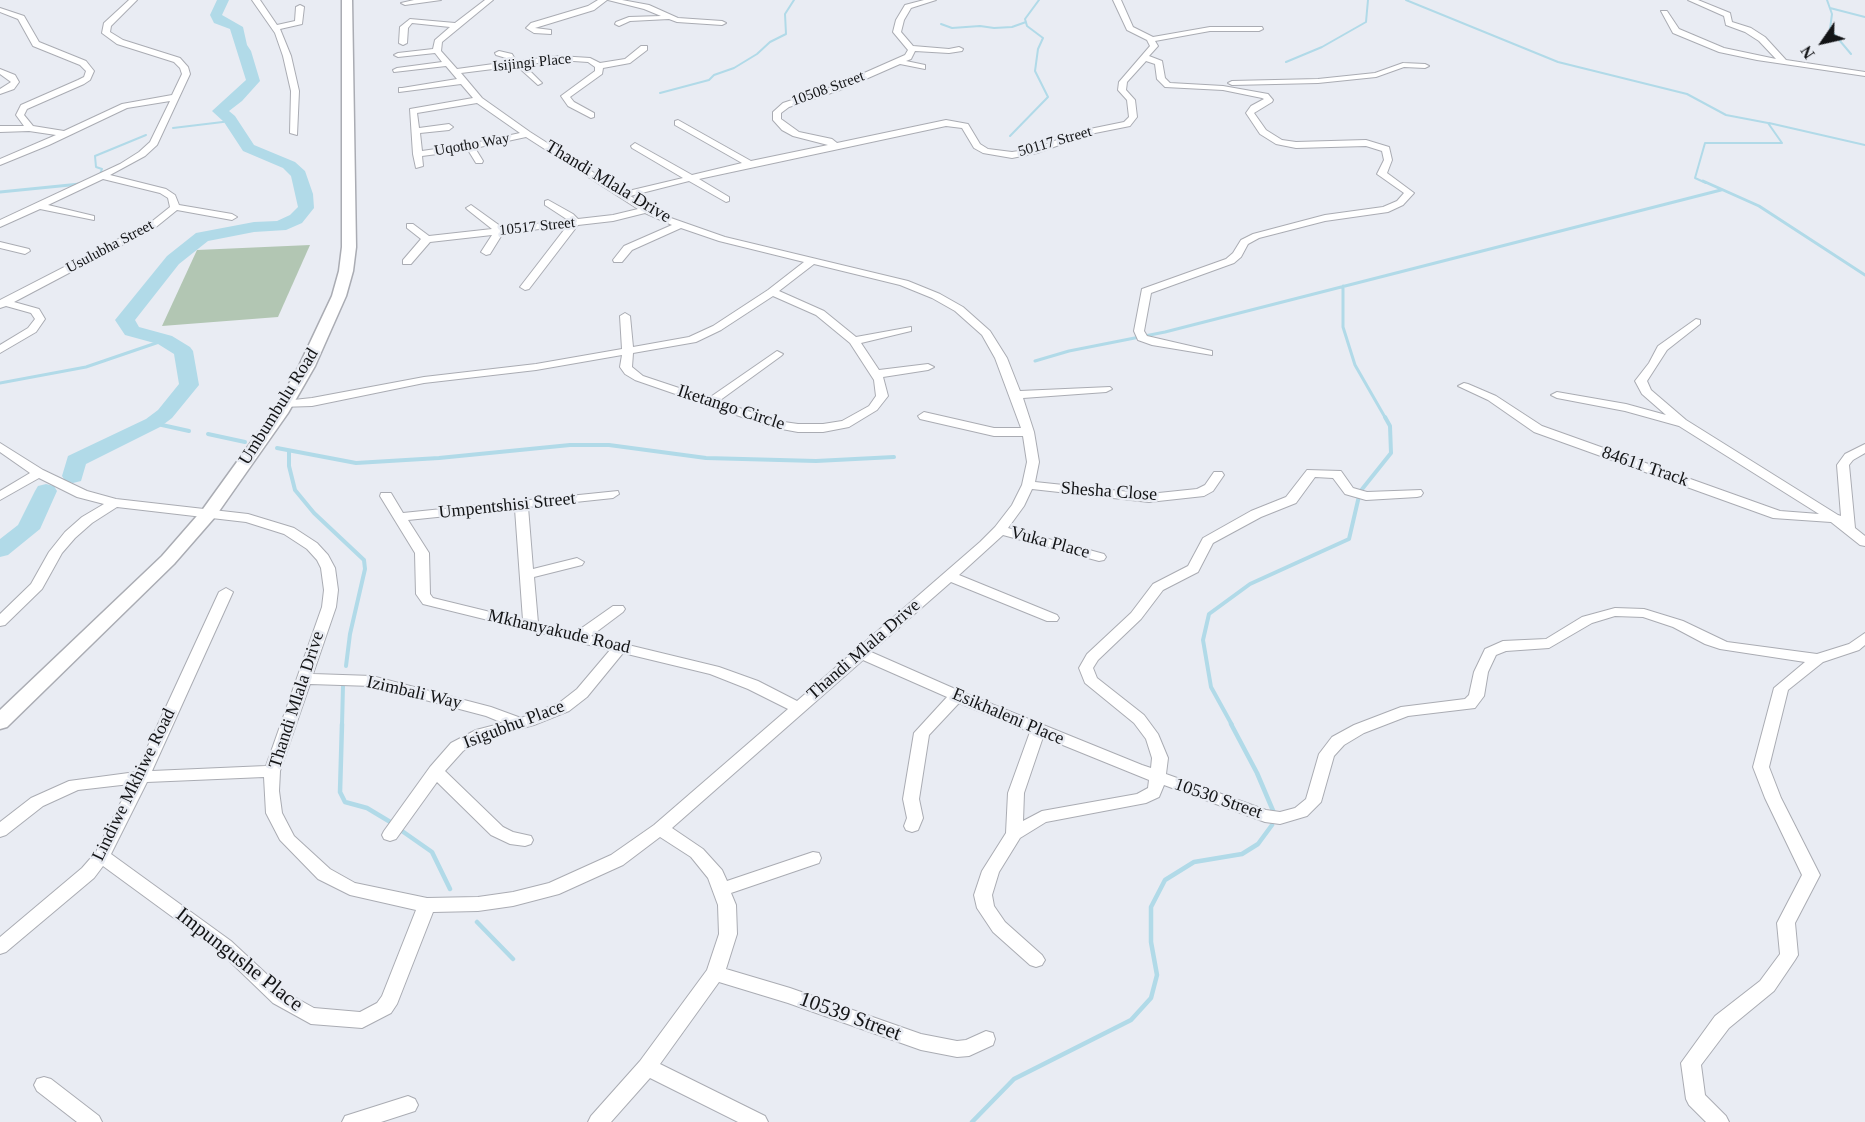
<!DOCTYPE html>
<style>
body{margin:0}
#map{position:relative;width:1865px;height:1122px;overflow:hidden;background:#e9ecf3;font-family:Georgia,serif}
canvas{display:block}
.north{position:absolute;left:1793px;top:12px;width:60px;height:60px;-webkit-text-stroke:4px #e9ecf3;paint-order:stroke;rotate:236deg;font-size:16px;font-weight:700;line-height:24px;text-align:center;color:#131416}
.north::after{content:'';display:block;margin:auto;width:21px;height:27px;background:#131416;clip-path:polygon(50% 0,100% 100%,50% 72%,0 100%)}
</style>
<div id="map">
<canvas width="1865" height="1122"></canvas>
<div class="north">N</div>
</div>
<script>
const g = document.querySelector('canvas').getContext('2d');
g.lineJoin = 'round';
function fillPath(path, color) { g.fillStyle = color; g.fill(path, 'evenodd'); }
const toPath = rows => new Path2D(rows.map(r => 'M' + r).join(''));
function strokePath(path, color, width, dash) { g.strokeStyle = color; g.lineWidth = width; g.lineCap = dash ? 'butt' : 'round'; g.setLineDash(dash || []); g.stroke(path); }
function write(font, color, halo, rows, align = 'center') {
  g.font = font + ' Georgia,serif'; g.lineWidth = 5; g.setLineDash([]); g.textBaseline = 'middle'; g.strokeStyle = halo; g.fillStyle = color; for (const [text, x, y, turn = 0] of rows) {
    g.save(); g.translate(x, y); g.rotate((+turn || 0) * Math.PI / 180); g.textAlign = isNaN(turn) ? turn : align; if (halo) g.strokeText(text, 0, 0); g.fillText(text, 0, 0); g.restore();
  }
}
fillPath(toPath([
 [310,245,278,317,162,326,197,250]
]), '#b2c6b3');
strokePath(toPath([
 [1406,0,1558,62,1687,94,1726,115,1768,123,1782,143,1705,143,1695,178,1706,183],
 [1827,0,1832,14,1830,29,1851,54],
 [1830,8,1865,17],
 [941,24,952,28,980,26,994,28,1012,27,1026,22],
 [1286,62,1322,47,1366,22,1368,0],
 [660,93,709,80,714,75,734,68,757,54,770,42,786,34,785,14,794,0],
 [1769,123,1865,145],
 [173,128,231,121],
 [1010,136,1048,97,1035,71,1038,49,1043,38,1027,26,1025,19,1039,0],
 [100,174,102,169,96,167,95,156,146,135]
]), '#b1dae8', 2);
strokePath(toPath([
 [1703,181,1759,206,1865,275],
 [0,192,80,184],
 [1343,286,1343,327,1355,365,1386,419],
 [1035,361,1069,351,1165,332,1721,190],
 [0,383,86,367,165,340]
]), '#b1dae8', 3);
strokePath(toPath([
 [153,423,189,431],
 [208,434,245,442],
 [277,448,356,463,439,458,570,445,609,445,706,458,816,461,894,457],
 [289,451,289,466,295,490,314,513,364,560,365,569,350,634,346,666],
 [1359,493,1391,453,1390,426,1385,417],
 [342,725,343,686],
 [1232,725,1211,687,1203,640,1209,614,1250,584,1349,539,1359,496]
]), '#b1dae8', 4);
strokePath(toPath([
 [342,724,340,792,345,802,367,808,392,823],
 [1231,724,1257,773,1274,813],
 [402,831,432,852,450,889],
 [477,922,513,959],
 [972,1122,1014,1079,1131,1020,1151,998,1157,975,1151,942,1151,907,1165,880,1194,862,1242,854,1258,844,1272,825]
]), '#b1dae8', 4.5);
fillPath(toPath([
 [217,0,229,0,222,15,243,27,247,45,251,51,260,81,242,101,229,111,235,116,254,145,295,162,305,171,313,194,314,208,302,223,286,230,254,232,208,241,179,264,135,320,139,327,172,336,190,347,193,351,199,385,172,418,160,427,86,464,81,481,73,483,65,481,62,476,68,456,146,419,158,410,179,384,174,354,158,344,125,335,115,320,167,256,196,233,254,222,277,221,290,215,298,207,291,176,283,168,243,151,224,122,212,111,246,80,230,29,214,23,210,15,217,0],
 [46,484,54,486,57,491,40,529,8,555,0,557,0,539,18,525,35,491,38,486,46,484]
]), '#b1dae8');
const minor = toPath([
 [129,0,137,0,111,26,110,32,123,40,180,58,188,67,190,74,157,145,145,156,110,175,166,189,175,195,179,205,232,214,237,217,232,220,177,210,156,227,14,302,39,309,45,319,36,332,0,353,0,345,28,328,35,319,31,313,6,306,0,308,0,300,150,223,170,207,168,198,160,193,103,179,48,205,94,216,94,220,40,209,0,227,0,220,120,164,139,152,150,142,170,101,127,108,49,145,0,165,0,159,56,135,29,131,0,132,0,126,24,126,16,115,21,105,78,80,84,77,86,71,80,65,33,46,18,19,0,12,0,8,24,16,39,42,86,61,94,71,90,80,84,84,27,109,24,115,33,126,64,131,122,104,172,95,182,74,180,68,174,62,117,44,102,33,104,23,129,0],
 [252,0,260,0,277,25,295,21,296,7,300,5,304,7,302,24,280,29,291,56,299,91,297,135,290,133,291,91,283,56,275,33,252,0],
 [414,0,441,0,405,5,401,3,414,0],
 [485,0,493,0,442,42,441,51,457,69,508,62,506,58,496,55,495,53,499,51,512,54,516,61,559,56,590,58,600,63,625,59,641,46,647,46,647,50,630,63,603,68,602,74,570,97,574,102,594,113,594,117,591,118,568,106,561,96,595,71,595,67,588,62,559,60,524,65,542,83,538,85,517,66,461,73,482,98,530,132,624,192,683,178,632,148,631,146,635,143,692,175,742,163,675,125,675,121,678,120,751,161,828,145,793,136,782,130,773,120,773,112,783,103,837,85,905,55,908,50,893,32,896,20,905,5,924,0,936,0,911,8,904,20,901,32,913,46,949,49,959,47,963,49,962,51,949,53,915,51,911,59,906,61,925,65,925,69,900,64,843,89,789,107,781,113,781,119,799,132,832,139,837,143,946,120,968,124,980,144,988,149,1012,152,1032,149,1085,130,1124,122,1129,117,1127,100,1118,90,1119,82,1150,46,1147,40,1127,30,1113,0,1121,0,1133,27,1153,37,1210,27,1262,27,1263,29,1259,31,1210,31,1155,41,1158,46,1149,56,1162,61,1165,78,1170,83,1223,86,1268,94,1273,100,1272,102,1254,113,1266,130,1282,140,1296,142,1366,140,1389,147,1392,160,1387,173,1414,193,1403,205,1388,212,1325,221,1259,238,1248,244,1241,257,1234,263,1151,293,1144,331,1147,336,1212,351,1212,355,1152,345,1138,340,1134,331,1142,289,1226,259,1233,253,1241,240,1253,234,1325,215,1383,207,1397,201,1404,193,1377,174,1384,160,1382,151,1366,146,1296,148,1276,144,1260,134,1246,113,1251,106,1264,99,1262,98,1223,90,1165,87,1157,79,1155,64,1146,61,1127,82,1126,90,1135,100,1137,117,1130,126,1090,134,1037,153,1012,158,983,153,974,148,962,128,946,126,699,179,729,197,729,201,726,202,689,181,630,196,668,217,725,237,908,281,940,294,963,307,990,331,1007,358,1020,391,1110,387,1112,389,1106,392,1023,398,1034,432,1039,462,1035,482,1149,494,1197,489,1205,485,1214,472,1222,472,1224,475,1213,491,1204,496,1149,502,1032,489,1024,506,1008,528,1104,554,1106,557,1104,560,1099,561,1003,535,959,575,1057,615,1059,618,1057,621,1047,621,951,582,871,652,962,692,1142,765,1151,768,1152,758,1146,739,1134,723,1085,683,1079,668,1087,654,1131,613,1153,584,1188,566,1203,538,1251,511,1286,497,1307,470,1341,471,1353,488,1367,492,1421,490,1423,493,1421,496,1417,497,1366,500,1345,494,1333,478,1315,477,1296,503,1261,517,1213,543,1198,572,1163,590,1141,619,1098,660,1093,668,1097,678,1144,715,1158,734,1168,758,1166,774,1266,810,1280,812,1295,808,1306,799,1319,754,1332,737,1354,725,1401,707,1465,699,1469,695,1474,672,1485,649,1503,641,1546,639,1582,617,1615,608,1644,609,1683,621,1727,642,1817,654,1849,644,1865,633,1865,645,1859,650,1823,662,1788,690,1769,767,1781,798,1820,875,1795,923,1798,955,1795,960,1774,991,1729,1028,1701,1065,1705,1095,1726,1116,1729,1122,1706,1122,1689,1105,1686,1099,1681,1063,1715,1016,1760,981,1780,954,1777,923,1802,875,1765,798,1753,767,1774,688,1805,662,1720,649,1705,644,1673,627,1643,617,1615,616,1592,623,1549,648,1506,651,1496,655,1488,672,1484,696,1475,708,1408,716,1364,733,1344,745,1334,756,1321,802,1307,816,1280,824,1265,822,1164,785,1159,797,1146,803,1046,822,1020,838,999,872,992,895,994,906,1005,922,1042,955,1045,960,1042,965,1036,967,1030,965,993,932,977,908,974,895,982,871,1006,833,1008,793,1030,732,959,703,929,735,919,799,923,818,918,830,912,832,906,830,904,826,907,818,903,799,914,733,947,697,863,660,672,828,703,849,722,870,727,881,813,852,819,853,821,858,819,863,731,893,736,905,737,934,726,969,790,988,921,1034,957,1041,966,1040,986,1031,993,1033,995,1039,993,1045,969,1056,957,1057,921,1050,788,1003,719,982,660,1064,765,1116,768,1122,738,1122,650,1078,611,1122,588,1122,591,1116,640,1061,707,970,719,934,718,905,708,878,691,857,660,837,623,865,559,894,513,906,478,911,433,912,397,1004,391,1013,362,1028,311,1024,273,1003,219,951,103,866,94,878,6,952,0,954,0,937,82,868,96,852,130,784,78,790,43,806,6,835,0,837,0,822,31,798,69,781,136,772,219,592,226,588,233,592,152,771,266,766,322,607,324,590,321,568,317,560,307,549,284,534,246,522,117,507,92,523,75,538,62,553,42,589,5,625,0,626,0,614,31,584,49,552,65,532,82,517,104,504,77,497,39,478,0,500,0,491,30,473,0,452,0,443,43,470,87,491,116,499,248,514,294,528,317,543,328,555,335,568,338,590,336,607,313,674,372,676,491,707,521,718,559,703,577,689,610,650,423,604,416,594,415,553,380,496,381,493,391,493,403,513,618,491,619,494,613,498,528,507,533,569,577,558,584,562,582,565,534,577,538,623,576,632,613,606,623,606,625,609,623,612,591,636,719,667,758,681,797,701,980,542,995,527,1012,505,1022,485,1027,462,1023,436,994,436,920,419,918,416,924,412,994,428,1021,428,995,358,982,335,955,311,932,298,900,285,814,264,779,291,824,311,856,337,911,327,911,331,861,343,879,370,928,364,934,367,928,370,883,377,888,396,877,410,849,427,823,432,798,432,771,427,635,380,625,374,620,367,622,355,536,370,424,383,312,406,280,407,278,405,284,401,312,398,424,377,536,364,622,349,620,316,625,313,630,316,633,347,689,337,713,326,768,290,804,262,719,241,681,228,632,250,622,262,614,262,613,260,624,246,672,225,645,213,613,221,578,225,529,289,525,290,520,287,567,226,503,233,490,254,486,255,481,252,492,235,430,242,411,264,403,264,403,260,421,239,407,228,407,224,413,224,429,236,492,229,468,210,466,208,471,205,503,228,568,220,545,205,545,201,548,200,573,214,578,219,613,215,638,209,526,137,475,148,483,161,482,163,476,163,468,150,422,156,423,166,416,168,413,154,410,109,473,98,461,84,399,92,399,88,402,88,457,79,446,66,394,72,393,70,397,68,442,62,435,53,398,57,394,55,398,53,433,49,435,40,450,27,412,23,408,28,407,43,403,45,399,43,400,27,410,19,455,23,485,0],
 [477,103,520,133,470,144,422,151,420,133,449,130,453,127,449,124,419,128,417,113,477,103],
 [773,296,816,315,850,343,874,380,876,396,869,406,842,421,823,424,798,424,777,421,719,401,781,356,783,354,777,351,709,398,643,376,632,367,633,353,696,342,721,330,773,296],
 [515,509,523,620,433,598,430,594,429,553,408,520,515,509],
 [623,653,710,674,748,689,788,709,654,825,611,855,549,883,513,892,478,897,427,898,355,883,330,869,294,836,282,813,279,791,280,771,310,684,372,686,486,716,503,723,476,730,451,743,430,767,384,831,382,835,384,839,390,841,396,839,437,782,491,835,510,844,525,846,531,844,533,840,531,836,513,832,503,827,445,771,463,751,486,738,534,725,569,711,587,697,623,653],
 [1043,737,1149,780,1148,788,1137,794,1042,811,1023,821,1024,793,1043,737],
 [264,777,266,813,280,840,318,879,350,895,416,910,382,996,377,1003,360,1012,314,1008,287,993,231,941,111,854,147,782,264,777],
 [598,0,607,0,594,10,535,28,551,30,551,34,534,33,526,28,531,23,588,6,598,0],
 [608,0,622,0,649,5,678,18,722,21,726,23,722,25,677,22,669,19,630,21,619,26,615,24,616,22,629,17,661,16,644,9,608,0],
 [1688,0,1698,0,1730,13,1732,22,1751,28,1765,37,1786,60,1865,72,1865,76,1757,60,1719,52,1673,33,1661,11,1667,11,1679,29,1724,48,1776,59,1759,41,1745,32,1726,25,1724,16,1688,0],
 [1403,63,1425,64,1429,66,1425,68,1404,67,1376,77,1318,83,1232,85,1228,83,1232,81,1318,79,1375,73,1403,63],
 [0,69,15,75,19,82,14,89,0,94,0,89,11,82,0,74,0,69],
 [0,242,29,249,30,251,25,254,0,248,0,242],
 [1696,319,1700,320,1700,324,1667,350,1647,381,1651,390,1686,420,1838,515,1841,516,1837,465,1845,454,1865,444,1865,453,1853,460,1849,465,1855,528,1865,536,1865,546,1860,545,1831,522,1773,518,1534,432,1488,400,1458,386,1464,383,1468,384,1496,396,1542,426,1780,511,1819,514,1679,426,1625,411,1557,398,1551,395,1557,392,1626,404,1666,415,1642,394,1635,381,1649,363,1658,346,1696,319],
 [44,1077,51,1079,99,1116,102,1122,77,1122,37,1091,34,1085,37,1079,44,1077],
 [408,1096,415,1099,418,1105,415,1111,381,1122,342,1122,345,1116,408,1096]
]);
const major = toPath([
 [342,0,352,0,356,247,353,271,346,296,315,366,288,413,215,517,174,564,7,727,0,729,0,710,162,556,203,509,273,412,299,366,332,296,339,271,342,247,342,0]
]);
strokePath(minor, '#aaacb3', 2);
strokePath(major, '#aaacb3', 3);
fillPath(minor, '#fff');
fillPath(major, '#fff');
write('15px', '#131416', '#e9ecf3', [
 ["Isijingi Place",532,63,-6],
 ["10508 Street",828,89,-20],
 ["50117 Street",1055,142,-16],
 ["Uqotho Way",472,145,-10],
 ["10517 Street",537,227,-6],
 ["Usulubha Street",110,247,-28]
]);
write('18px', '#131416', '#e9ecf3', [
 ["Thandi Mlala Drive",608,182,31],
 ["Umbumbulu Road",279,407,-58],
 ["Iketango Circle",731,408,18],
 ["84611 Track",1645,467,19],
 ["Shesha Close",1109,492,4],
 ["Umpentshisi Street",507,506,-6],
 ["Vuka Place",1050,543,15],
 ["Mkhanyakude Road",559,632,13],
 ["Thandi Mlala Drive",864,650,-41],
 ["Izimbali Way",414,693,13],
 ["Thandi Mlala Drive",297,700,-72],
 ["Esikhaleni Place",1008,717,23],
 ["Isigubhu Place",514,725,-21],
 ["Lindiwe Mkhiwe Road",134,785,-64],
 ["10530 Street",1218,799,19]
]);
write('21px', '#131416', '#e9ecf3', [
 ["Impungushe Place",239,960,38],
 ["10539 Street",850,1017,20]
]);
</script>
